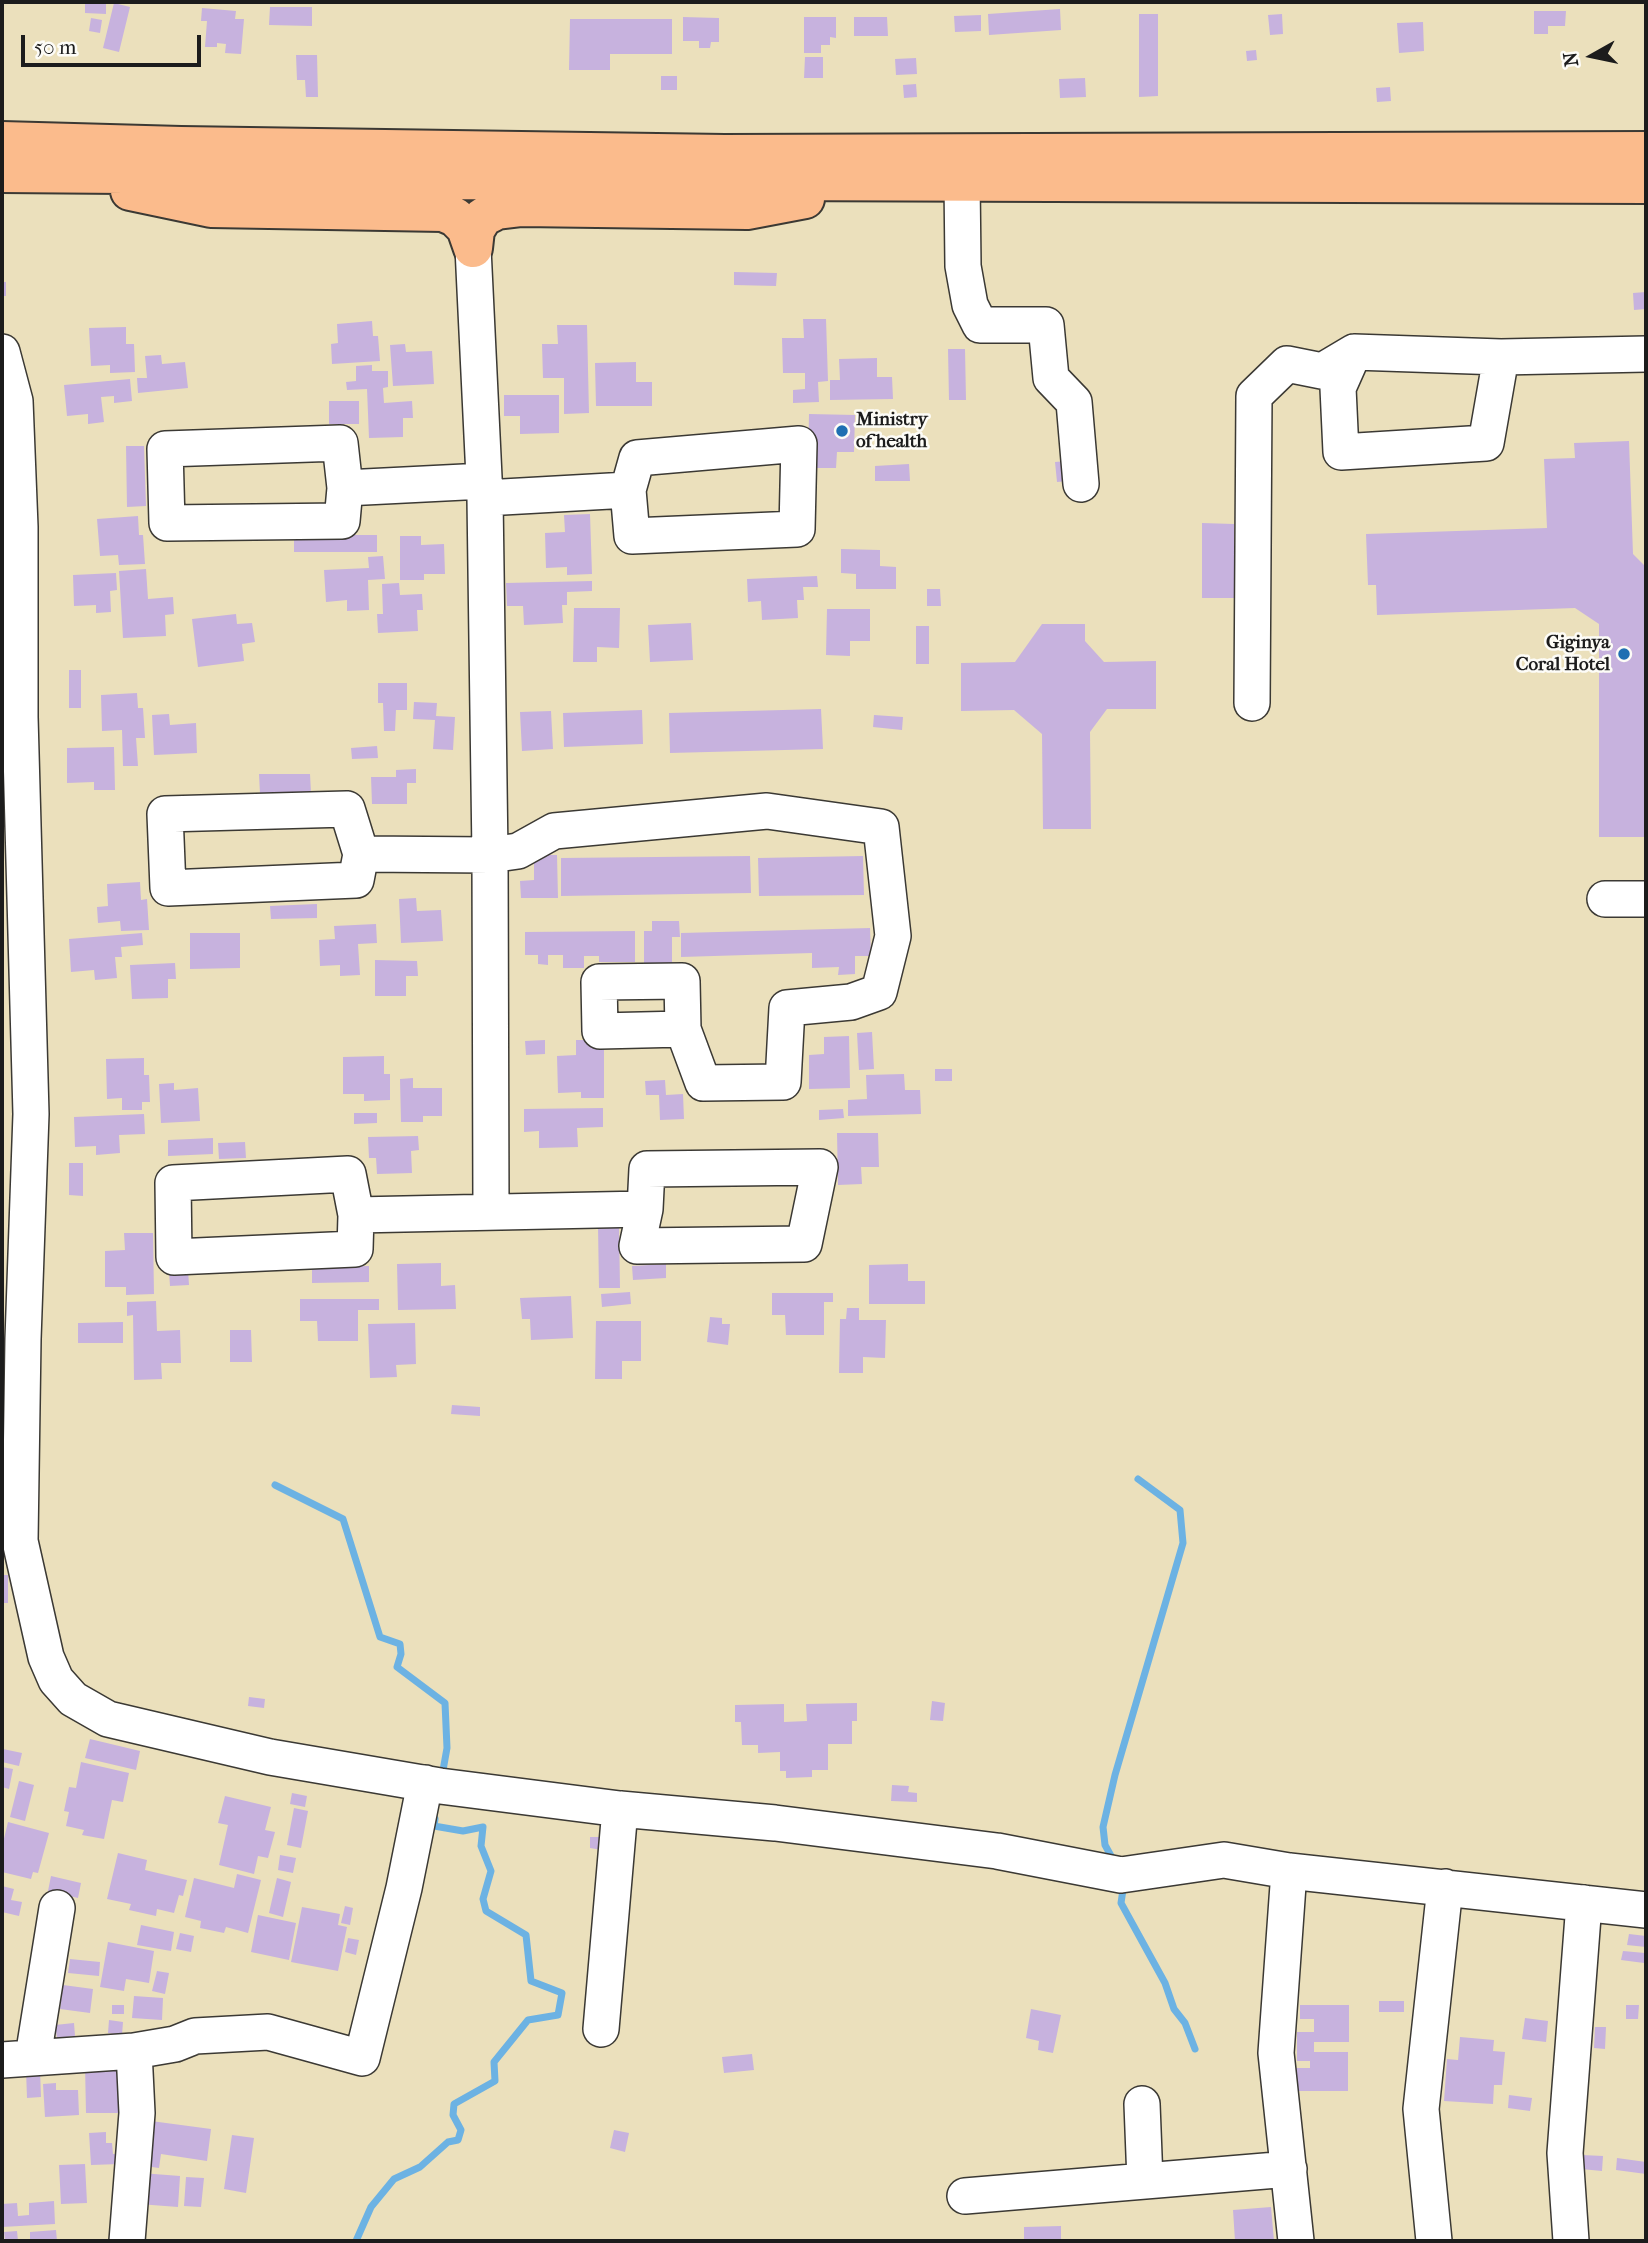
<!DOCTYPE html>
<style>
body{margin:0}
#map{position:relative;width:1648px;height:2243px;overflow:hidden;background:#ebe0bc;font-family:"IM FELL French Canon",serif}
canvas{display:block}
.frame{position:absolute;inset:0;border:4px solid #1c1c1c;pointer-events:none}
.north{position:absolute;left:1557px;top:21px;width:70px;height:70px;-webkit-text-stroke:5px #fdfcf7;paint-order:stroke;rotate:261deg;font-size:19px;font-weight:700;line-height:28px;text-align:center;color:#1c1c1c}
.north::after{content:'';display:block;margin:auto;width:24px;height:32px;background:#1c1c1c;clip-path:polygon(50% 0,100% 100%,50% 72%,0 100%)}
.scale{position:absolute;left:21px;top:35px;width:180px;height:32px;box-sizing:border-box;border:4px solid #1c1c1c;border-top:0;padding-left:9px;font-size:21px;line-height:24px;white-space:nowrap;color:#1c1c1c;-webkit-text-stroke:5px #fdfcf7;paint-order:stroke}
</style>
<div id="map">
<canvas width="1648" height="2243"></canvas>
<div class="frame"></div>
<div class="north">N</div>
<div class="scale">50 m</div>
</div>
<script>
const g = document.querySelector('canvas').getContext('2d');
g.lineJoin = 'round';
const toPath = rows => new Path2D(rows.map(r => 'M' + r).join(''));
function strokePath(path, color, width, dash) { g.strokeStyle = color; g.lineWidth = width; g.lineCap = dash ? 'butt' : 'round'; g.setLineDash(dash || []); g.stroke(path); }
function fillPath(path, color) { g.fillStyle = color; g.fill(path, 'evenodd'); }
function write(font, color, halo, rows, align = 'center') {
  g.font = font + ' "IM FELL French Canon",serif'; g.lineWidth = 5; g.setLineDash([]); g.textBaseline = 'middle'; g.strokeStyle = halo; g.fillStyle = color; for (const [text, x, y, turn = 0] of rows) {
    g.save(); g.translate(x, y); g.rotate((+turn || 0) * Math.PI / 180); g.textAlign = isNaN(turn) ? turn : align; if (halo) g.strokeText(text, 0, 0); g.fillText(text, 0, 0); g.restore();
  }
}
strokePath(toPath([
 [275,1485,343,1519,380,1637,400,1644,401,1654,397,1667,445,1703,447,1748,442,1776],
 [1115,1863,1105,1845,1103,1827,1115,1775,1183,1543,1180,1510,1138,1479],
 [1124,1883,1121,1903,1165,1983,1174,2009,1185,2023,1195,2049],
 [356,2241,371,2207,394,2179,420,2167,448,2142,458,2140,461,2130,453,2115,454,2104,495,2081,494,2062,528,2020,558,2015,562,1993,531,1981,526,1935,486,1911,483,1899,491,1871,481,1846,483,1827,463,1831,434,1826,435,1819]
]), '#6cb2e3', 7);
fillPath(toPath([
 [85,2,106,2,106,14,85,13],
 [114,3,130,7,119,52,103,48],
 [270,7,312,7,312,26,269,25],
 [202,8,236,11,235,19,244,19,241,54,225,53,226,44,217,43,217,47,205,47,207,21,201,21],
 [1060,9,1061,30,989,35,988,14],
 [1534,11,1566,11,1565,26,1548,26,1548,34,1534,34],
 [1139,14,1158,14,1158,96,1139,97],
 [1282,14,1283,34,1270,35,1268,15],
 [981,15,981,31,955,32,954,16],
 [683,17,719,18,719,42,711,42,710,48,699,48,699,41,683,41],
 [804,17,836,17,836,38,830,37,830,45,821,45,821,53,804,53],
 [854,17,887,17,888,36,854,36],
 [91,18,102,20,100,33,89,31],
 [570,19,672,19,672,54,610,54,610,70,569,70],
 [1423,22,1424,51,1399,53,1397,23],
 [1256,50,1257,60,1247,61,1246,51],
 [296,55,317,55,318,97,306,97,305,80,297,80],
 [805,57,823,57,823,78,804,78],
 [916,58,917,74,896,75,895,59],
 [661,76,677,76,677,90,661,90],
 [1085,78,1086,97,1060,98,1059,79],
 [916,84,917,97,904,98,903,85],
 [1390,87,1391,101,1377,102,1376,88],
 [734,272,777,273,776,286,734,285],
 [2,282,6,282,6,296,2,296],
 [1646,292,1646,309,1634,310,1633,293],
 [803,319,826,319,828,381,818,382,819,402,793,403,793,390,805,389,805,373,783,373,782,338,804,338],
 [372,321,373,336,378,336,380,361,332,364,331,344,338,343,337,324],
 [557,325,587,325,589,413,564,414,564,378,543,378,542,344,558,344],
 [126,327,126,344,134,344,135,372,110,373,110,365,91,366,89,328],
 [405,344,406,352,432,351,434,384,393,386,390,345],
 [948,349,965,349,966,400,949,400],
 [161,355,162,364,185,362,188,388,138,393,137,378,147,378,145,356],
 [877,358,877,377,892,377,893,399,830,400,830,380,840,380,839,359],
 [636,362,636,382,652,382,652,406,596,406,595,363],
 [372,365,372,371,388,371,388,387,383,388,384,403,412,401,413,418,403,418,403,437,369,438,367,389,347,390,346,382,356,381,356,366],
 [130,379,132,401,114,403,114,396,101,397,104,422,88,424,88,414,67,416,64,385],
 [504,395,559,395,559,433,520,434,520,416,504,416],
 [329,401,359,401,359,424,329,424],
 [809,414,855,415,854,452,837,452,836,468,808,468],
 [1629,441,1633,554,1646,567,1646,837,1599,837,1599,624,1575,608,1377,615,1376,585,1368,585,1366,534,1547,528,1544,459,1575,458,1574,443],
 [126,446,144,446,146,506,127,507],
 [1066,461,1068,481,1057,482,1055,462],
 [909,464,910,481,875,481,875,466],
 [590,514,592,574,567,575,567,567,546,568,545,533,565,532,564,515],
 [138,516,139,535,143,535,145,564,119,565,118,555,100,556,97,519],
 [1202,523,1234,524,1234,598,1202,598],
 [294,535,377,535,377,552,294,552],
 [400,536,421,536,421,545,444,544,445,574,424,574,424,580,400,580],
 [841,549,880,550,880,566,896,567,896,589,856,589,856,574,841,573],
 [383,556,385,579,368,580,369,610,347,611,347,600,326,602,324,570,369,568,368,557],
 [146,569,148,599,173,597,174,614,165,615,166,636,123,638,119,571],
 [116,573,117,590,110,591,111,612,96,613,96,605,74,606,73,575],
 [817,576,818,587,803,587,804,600,797,600,798,618,762,620,761,601,748,602,747,579],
 [592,581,592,591,567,592,567,605,562,605,563,623,524,625,523,606,507,606,506,583],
 [399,583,400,595,422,594,423,610,417,610,418,631,378,633,377,614,383,614,382,584],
 [927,589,940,589,941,606,927,606],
 [574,608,620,608,619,648,597,647,597,662,573,662],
 [827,609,870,609,870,641,850,641,850,656,826,655],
 [236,614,237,624,252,623,255,642,242,644,244,661,198,667,192,619],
 [691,623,693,660,650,662,648,625],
 [1042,624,1085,624,1085,641,1104,662,1156,661,1156,709,1107,709,1090,732,1091,829,1043,829,1042,734,1014,710,961,711,961,663,1015,662],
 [916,626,929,626,929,664,916,664],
 [69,670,81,670,81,708,69,708],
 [378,683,407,683,407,710,396,710,395,731,384,731,383,703,378,703],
 [137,693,138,708,143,708,145,738,136,738,138,766,123,766,122,730,102,731,101,695],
 [414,702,437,703,436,716,455,717,453,750,433,749,435,720,413,719],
 [821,709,823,749,670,753,669,713],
 [642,710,643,744,564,747,563,713],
 [551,711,553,749,522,751,520,712],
 [169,714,170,725,196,723,197,753,154,755,152,715],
 [874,715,903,717,902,730,873,727],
 [377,746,378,758,352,759,351,748],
 [114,747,115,790,94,790,94,782,67,783,67,748],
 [416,769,416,783,407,783,407,804,372,804,371,777,396,777,396,770],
 [259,774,310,774,311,793,260,794],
 [534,855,557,855,558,898,521,898,520,881,534,880],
 [750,856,751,893,561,896,561,858],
 [863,856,864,895,759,896,758,858],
 [140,882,141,900,147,899,149,930,121,931,120,921,98,923,97,907,108,906,107,884],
 [416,898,417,911,441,910,443,941,401,943,399,899],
 [317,904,317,918,271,919,270,906],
 [652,921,679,921,680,937,672,937,672,965,644,966,644,931,652,931],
 [376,924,377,943,358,944,360,975,340,976,340,965,320,966,319,940,335,939,334,926],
 [870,928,871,956,855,956,855,974,838,975,839,967,812,968,812,953,681,957,681,933],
 [635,931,635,962,599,962,599,956,584,956,584,968,563,968,563,955,548,955,548,965,538,964,538,955,525,955,525,932],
 [142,933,143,945,121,947,122,957,115,957,117,978,95,980,94,970,71,972,69,939],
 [190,933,240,933,240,968,190,969],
 [375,960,417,961,418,976,406,976,406,996,375,996],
 [175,963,176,979,168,979,168,998,132,999,130,965],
 [872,1032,874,1069,859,1070,857,1033],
 [849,1036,850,1088,809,1089,809,1055,824,1054,824,1037],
 [545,1040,545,1054,526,1055,525,1041],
 [576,1040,604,1040,604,1098,581,1098,581,1092,558,1093,557,1056,576,1055],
 [384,1056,384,1074,390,1074,390,1100,364,1101,364,1094,343,1094,343,1057],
 [144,1058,144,1075,149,1075,150,1102,142,1102,142,1110,122,1110,122,1098,107,1099,106,1059],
 [935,1069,952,1069,952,1081,935,1081],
 [904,1074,905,1090,920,1090,921,1114,848,1116,848,1100,867,1099,866,1075],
 [413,1078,413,1088,442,1088,442,1116,423,1116,423,1122,401,1122,400,1079],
 [665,1080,666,1095,683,1094,684,1119,660,1120,659,1095,646,1095,645,1081],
 [174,1083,174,1090,198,1088,200,1121,161,1123,159,1084],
 [603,1108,603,1127,577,1128,578,1147,539,1148,539,1131,524,1132,524,1109],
 [843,1109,844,1118,819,1120,819,1110],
 [354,1113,377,1113,377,1123,354,1124],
 [144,1114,145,1134,119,1135,120,1153,96,1155,96,1146,75,1147,74,1117],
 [837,1133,878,1133,879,1167,861,1167,862,1184,838,1185],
 [418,1136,419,1150,411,1151,412,1173,377,1174,376,1158,369,1158,368,1137],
 [213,1138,213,1154,168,1156,168,1140],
 [245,1142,246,1158,219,1159,218,1143],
 [69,1163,83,1163,83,1196,69,1195],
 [598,1226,619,1226,620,1288,599,1288],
 [124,1233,153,1233,154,1294,126,1295,126,1287,105,1287,105,1251,125,1250],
 [441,1263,441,1286,455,1285,456,1309,398,1310,397,1264],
 [666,1264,666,1278,633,1280,632,1266],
 [908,1264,908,1281,925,1281,925,1304,869,1304,869,1265],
 [369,1266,369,1282,312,1283,312,1267],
 [188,1270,189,1285,170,1286,169,1272],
 [630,1292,631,1304,602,1307,601,1294],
 [772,1293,833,1293,833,1302,824,1302,824,1335,786,1335,785,1315,772,1315],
 [571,1296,573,1338,531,1340,530,1319,522,1319,520,1298],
 [300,1299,379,1299,379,1310,358,1310,358,1341,318,1341,317,1321,300,1321],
 [156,1301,157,1331,180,1330,181,1363,161,1363,162,1379,134,1380,133,1315,127,1316,127,1302],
 [847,1308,859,1308,859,1320,886,1320,885,1358,863,1357,863,1373,839,1373,840,1319,846,1319],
 [710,1317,722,1318,722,1324,730,1324,728,1345,707,1342],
 [596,1321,641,1321,641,1361,622,1361,622,1379,595,1379],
 [123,1322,123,1343,78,1343,78,1323],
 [415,1323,416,1364,396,1365,397,1377,370,1378,368,1324],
 [230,1330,251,1330,252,1362,230,1362],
 [452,1405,480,1407,480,1416,451,1414],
 [2,1575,8,1575,8,1603,2,1603],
 [249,1697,265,1699,264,1708,248,1706],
 [932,1701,945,1703,943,1721,930,1720],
 [857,1703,857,1721,852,1721,852,1744,828,1744,828,1770,812,1770,812,1777,786,1778,786,1771,780,1771,780,1752,758,1753,758,1745,742,1745,741,1722,735,1722,735,1705,784,1704,784,1722,807,1721,806,1704],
 [90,1739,140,1751,136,1770,85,1758],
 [3,1749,22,1753,19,1766,2,1762],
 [81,1762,129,1773,123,1802,112,1800,104,1839,82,1835,84,1830,66,1826,69,1812,64,1811,69,1787,76,1788],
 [2,1767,13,1769,9,1789,2,1787],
 [19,1781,34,1785,25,1821,10,1817],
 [892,1785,909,1786,908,1792,917,1793,917,1802,891,1801],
 [292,1793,307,1796,305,1807,290,1804],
 [225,1796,271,1807,265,1830,275,1832,268,1858,258,1856,254,1874,219,1865,228,1825,218,1823],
 [294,1808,308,1811,301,1848,287,1845],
 [8,1822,49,1833,38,1873,33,1872,31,1879,2,1872,2,1847],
 [590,1837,603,1837,602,1850,590,1848],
 [118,1853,147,1860,145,1870,187,1880,183,1896,179,1895,174,1913,157,1909,156,1916,129,1910,131,1904,107,1899],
 [280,1855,296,1858,293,1873,278,1870],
 [237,1874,261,1880,248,1933,226,1927,224,1933,200,1928,201,1921,185,1917,194,1878,234,1888],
 [51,1876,81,1883,78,1898,48,1891],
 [277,1878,291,1882,283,1917,269,1913],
 [2,1886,14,1889,11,1900,22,1902,19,1916,2,1912],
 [345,1906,353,1908,350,1925,341,1923],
 [302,1907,340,1914,338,1925,347,1927,338,1971,291,1962],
 [258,1915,296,1923,289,1960,251,1952],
 [141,1925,174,1932,171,1951,137,1945],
 [180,1933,194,1936,191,1952,176,1949],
 [1629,1934,1646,1936,1646,1947,1627,1945],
 [348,1938,359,1940,356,1955,345,1952],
 [108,1942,154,1951,149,1983,126,1979,124,1991,100,1987],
 [1623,1951,1645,1953,1644,1963,1621,1960],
 [70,1959,100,1962,99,1976,68,1973],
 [157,1971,169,1973,165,1994,152,1991],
 [63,1985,93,1989,90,2013,60,2009],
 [134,1996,163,1998,162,2020,132,2018],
 [1379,2001,1404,2001,1404,2012,1379,2012],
 [112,2005,124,2005,124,2014,112,2014],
 [1300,2005,1349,2005,1349,2042,1314,2042,1314,2052,1348,2052,1348,2091,1292,2091,1291,2068,1310,2068,1310,2061,1297,2061,1297,2032,1314,2032,1314,2019,1300,2019],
 [1626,2005,1639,2005,1638,2019,1626,2019],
 [1031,2009,1061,2015,1053,2053,1038,2050,1039,2041,1026,2038],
 [1525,2018,1548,2021,1546,2042,1522,2039],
 [109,2020,123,2022,122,2035,108,2033],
 [74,2023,75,2036,57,2038,55,2025],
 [1595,2027,1606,2027,1605,2049,1594,2048],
 [1460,2037,1494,2040,1493,2051,1505,2052,1502,2085,1494,2085,1493,2104,1444,2101,1447,2059,1458,2060],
 [752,2054,754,2070,724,2073,722,2057],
 [85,2065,118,2065,119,2113,86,2113],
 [40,2069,41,2097,27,2098,26,2070],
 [56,2083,56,2090,78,2090,79,2115,45,2117,43,2084],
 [1509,2095,1532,2098,1530,2111,1508,2108],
 [151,2121,211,2129,207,2161,161,2154,159,2168,145,2166],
 [614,2130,629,2133,625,2152,610,2148],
 [106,2132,106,2143,112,2143,113,2154,120,2154,120,2164,91,2165,89,2133],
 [232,2135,254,2138,246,2193,224,2189],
 [1582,2155,1603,2156,1602,2171,1581,2169],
 [1617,2158,1646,2162,1646,2174,1616,2170],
 [85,2164,87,2203,61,2204,59,2165],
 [141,2173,180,2176,178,2207,139,2204],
 [186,2177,204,2178,201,2207,184,2206],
 [54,2201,55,2224,2,2227,2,2204,17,2203,18,2216,29,2215,29,2203],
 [1271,2207,1274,2241,1235,2241,1233,2210],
 [1061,2226,1061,2241,1024,2241,1024,2227],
 [56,2230,57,2241,30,2241,30,2232],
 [17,2231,18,2241,5,2241,4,2232]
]), '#c7b2de');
const minor = toPath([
 [962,181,963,266,970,305,980,325,1046,325,1051,378,1074,402,1081,484],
 [473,248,485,498,490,855,491,1212],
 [2,352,15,401,20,527,20,717,31,1114,23,1339,20,1541,46,1657,56,1680,73,1699,108,1719,270,1757,440,1786,620,1809,775,1823,997,1851,1121,1875,1224,1860,1289,1871,1646,1910],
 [1354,352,1338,388,1341,452,1486,443,1501,357],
 [345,488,340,443,165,449,167,523,342,521,345,488,484,481],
 [485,498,628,490,637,458,799,444,797,529,632,536,628,490],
 [1252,703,1254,396,1287,364,1322,371,1354,352,1501,357,1646,354],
 [347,809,361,854,356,880,168,888,165,814,347,809],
 [361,854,490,855,518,851,554,831,767,811,881,827,893,936,879,992,851,1002,787,1008,783,1082,703,1083,683,1029,682,981,599,982,600,1031,683,1029],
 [1605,899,1646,899],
 [356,1215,348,1174,173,1183,174,1257,355,1249,356,1215,645,1209,647,1169,820,1167,804,1244,637,1246,645,1209],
 [1289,1871,1276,2053,1296,2241],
 [601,2029,620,1809],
 [33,2057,57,1908],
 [2,2060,134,2051,175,2044,195,2036,268,2032,362,2058,404,1888,425,1783],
 [1142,2104,1145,2181],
 [965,2196,1289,2169],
 [127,2241,137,2113,134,2051],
 [1434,2241,1421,2109,1445,1887],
 [1571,2241,1565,2153,1584,1903]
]);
const major = toPath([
 [2,141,181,146,725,154,1646,151],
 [2,173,247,175,459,180,1646,184],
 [130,191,211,208,443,212,455,217,466,228,473,248],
 [473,248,475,230,483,217,497,210,522,207,747,210,805,199]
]);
strokePath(minor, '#3b3934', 38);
strokePath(major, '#3b3934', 42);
strokePath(minor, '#fff', 35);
strokePath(major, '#fbbb8c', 38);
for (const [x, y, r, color] of [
 [842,431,7,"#1f6fb2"],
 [1624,654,7,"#1f6fb2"]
]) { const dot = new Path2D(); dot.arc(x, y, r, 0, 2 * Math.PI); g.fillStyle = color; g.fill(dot); strokePath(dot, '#fdfcf7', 2.5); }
write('bold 19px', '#1c1c1c', '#fdfcf7', [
 ["Ministry",856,420],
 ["of health",856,442],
 ["Giginya",1610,643,"right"],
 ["Coral Hotel",1610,665,"right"]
], 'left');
</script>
